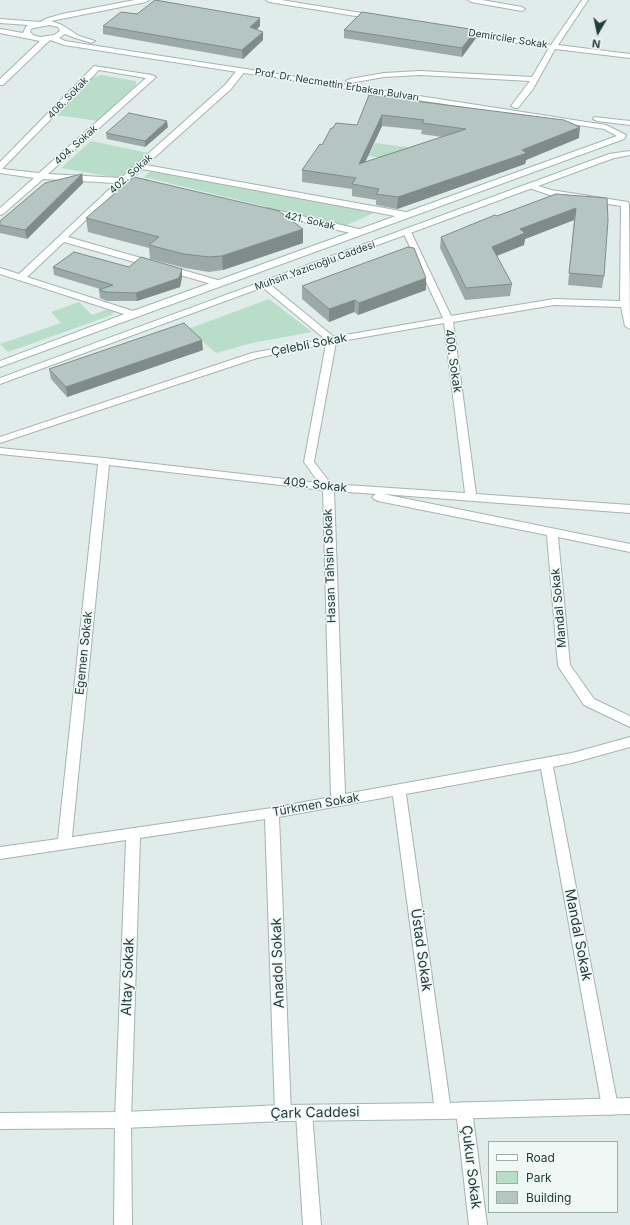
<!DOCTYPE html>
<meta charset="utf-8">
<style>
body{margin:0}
#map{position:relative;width:630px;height:1225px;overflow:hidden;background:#e0ece9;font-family:Inter,sans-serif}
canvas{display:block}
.legend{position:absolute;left:488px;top:1141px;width:130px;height:72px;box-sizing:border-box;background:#f0f8f6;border:1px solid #9dadab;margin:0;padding:5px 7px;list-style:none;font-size:12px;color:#203d3a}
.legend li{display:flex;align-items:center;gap:8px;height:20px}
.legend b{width:20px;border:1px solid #9dadab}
.north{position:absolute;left:578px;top:12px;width:40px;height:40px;-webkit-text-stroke:3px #f0f8f6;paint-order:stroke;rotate:189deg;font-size:11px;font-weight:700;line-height:16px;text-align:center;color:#203d3a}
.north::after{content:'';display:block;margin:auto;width:14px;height:18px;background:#203d3a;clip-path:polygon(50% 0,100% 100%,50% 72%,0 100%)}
</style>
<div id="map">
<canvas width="630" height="1225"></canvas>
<ul class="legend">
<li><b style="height:5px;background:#fff"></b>Road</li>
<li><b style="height:11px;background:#b8dec9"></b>Park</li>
<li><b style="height:11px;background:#b5c6c2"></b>Building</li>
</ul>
<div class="north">N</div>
</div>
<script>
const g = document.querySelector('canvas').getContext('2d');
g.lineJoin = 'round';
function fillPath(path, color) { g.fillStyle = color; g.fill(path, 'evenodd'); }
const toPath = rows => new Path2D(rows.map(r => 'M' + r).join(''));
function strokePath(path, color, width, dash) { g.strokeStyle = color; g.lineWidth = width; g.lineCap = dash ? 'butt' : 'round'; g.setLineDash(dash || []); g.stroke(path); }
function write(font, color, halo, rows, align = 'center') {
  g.font = font + ' Inter,sans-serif'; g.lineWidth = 3; g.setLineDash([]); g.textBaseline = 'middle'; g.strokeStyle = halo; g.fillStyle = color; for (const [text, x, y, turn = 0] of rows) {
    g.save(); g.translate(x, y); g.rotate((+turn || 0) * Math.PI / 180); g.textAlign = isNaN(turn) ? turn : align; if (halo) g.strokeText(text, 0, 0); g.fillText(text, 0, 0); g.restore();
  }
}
fillPath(toPath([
 [101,75,136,81,136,85,98,121,56,115,92,78],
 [91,141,149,153,119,178,61,168],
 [375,143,430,150,403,160,366,156,369,151,371,151],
 [151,170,376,212,345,226,144,177],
 [269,299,312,332,252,343,216,353,188,329],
 [79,302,92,315,108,309,114,312,112,315,8,352,0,344,61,323,51,312]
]), '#b8dec9');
const street = toPath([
 [266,0,281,0,374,15,377,17,374,19,269,2,266,0],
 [468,0,482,0,522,7,525,9,522,11,471,2,468,0],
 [582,0,588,0,558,45,630,54,630,58,555,49,533,89,518,108,515,108,511,106,530,81,420,75,384,77,350,83,346,81,350,79,384,73,420,71,532,77,549,48,461,34,458,32,461,30,551,45,582,0],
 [94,66,152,75,156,77,48,174,121,178,225,85,238,69,241,69,245,71,231,89,146,165,406,212,410,215,406,218,142,169,130,179,147,180,148,182,147,184,125,183,68,237,221,281,223,283,221,285,215,285,64,242,27,277,136,312,138,314,136,316,133,317,0,274,0,268,19,274,116,183,43,179,3,214,0,215,0,208,34,178,0,173,0,162,94,66],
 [99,70,146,78,39,173,2,169,99,70],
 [529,184,532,184,551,190,628,202,629,204,630,329,625,326,621,307,554,305,453,322,476,494,630,505,630,513,383,494,630,544,630,552,558,537,570,665,594,699,630,716,630,727,584,705,558,666,547,535,378,501,374,499,372,497,376,494,334,491,345,794,572,753,630,737,630,747,572,763,553,767,618,1107,616,1112,610,1115,604,1112,602,1107,541,769,406,794,451,1111,449,1116,443,1119,437,1116,435,1111,393,796,279,817,291,1113,289,1118,283,1121,277,1118,275,1113,265,819,140,838,131,1120,132,1225,114,1225,115,1120,126,840,0,859,0,847,58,839,98,464,0,454,0,448,104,458,319,483,304,462,326,344,257,358,0,443,0,437,252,353,325,339,261,286,259,284,261,282,267,282,334,337,443,318,403,232,407,229,411,232,451,316,554,299,620,301,621,206,550,195,529,188,528,186,529,184],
 [444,323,465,493,331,484,314,462,336,342,444,323],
 [109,465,323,490,331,797,272,808,72,837,109,465],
 [267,208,359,229,363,232,359,235,264,213,263,211,267,208],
 [464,1102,470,1105,472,1110,487,1225,469,1225,456,1110,458,1105,464,1102],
 [304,1105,310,1108,312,1113,321,1225,303,1225,296,1113,298,1108,304,1105]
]);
const secondary = toPath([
 [135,0,149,0,146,2,51,21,62,25,79,36,95,41,91,43,89,42,75,38,65,34,59,38,65,41,606,125,626,135,624,139,0,367,0,361,130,312,617,136,604,129,64,45,50,40,3,85,0,85,0,79,40,41,0,33,0,29,23,33,26,27,28,25,0,23,0,19,40,22,48,18,62,14,135,0],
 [49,25,58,27,60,31,54,35,40,37,33,35,30,32,31,29,34,28,49,25],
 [594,117,630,121,630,125,597,121,593,119,594,117],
 [630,151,630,155,614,158,0,384,0,378,609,154,630,151],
 [630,1098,630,1114,443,1119,283,1121,123,1128,0,1129,0,1113,123,1112,283,1105,443,1103,630,1098]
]);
strokePath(street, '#a3b4b1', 2);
strokePath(secondary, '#9eb8b3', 2);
fillPath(street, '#fff');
fillPath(secondary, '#fff');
fillPath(toPath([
 [137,14,260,26,256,30,263,32,263,40,243,59,103,34,103,26],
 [344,30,476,30,476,38,462,57,344,38],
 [407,100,579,138,526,160,525,164,397,209,376,205,376,200,352,196,352,189,302,182,302,170,322,145,333,128,357,125],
 [382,126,422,130,421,134,442,137,365,162],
 [168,127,145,147,107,139,106,133],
 [82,174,83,183,27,239,0,233,0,221],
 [607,198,604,276,602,288,568,285,574,220,525,239,524,245,497,256,512,284,510,296,465,300,440,248,441,237],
 [86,218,303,243,223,270,209,272,185,268,150,259,149,248,88,232],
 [53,267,129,267,182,269,182,277,180,287,137,301,107,301,100,298,99,290,100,289,54,275],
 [426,278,426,290,358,315,354,312,329,322,302,299,302,286],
 [203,350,67,397,51,379,49,369]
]), '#9caaa7');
fillPath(toPath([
 [260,18,260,26,250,36,250,27],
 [476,30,476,38,462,57,462,48],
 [263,32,263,40,243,59,242,50],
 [382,115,382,126,359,175,359,164],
 [167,121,168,127,145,147,145,141],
 [580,127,579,138,526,160,525,164,397,209,398,197,522,150],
 [82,174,83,183,27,239,25,230],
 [576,208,574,220,525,239,524,245,491,258,492,247,520,229],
 [303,229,303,243,223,270,222,256],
 [182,269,182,277,180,287,137,301,136,293],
 [426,278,426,290,358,315,359,303],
 [355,300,354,312,329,322,329,309],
 [202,340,203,350,67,397,66,387]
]), '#7f8b88');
const building = toPath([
 [155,0,260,18,250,27,263,32,242,50,103,26,121,12,137,14,155,0],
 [362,12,476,30,462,48,344,30,362,12],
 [369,95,408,98,407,100,564,120,580,127,522,150,527,153,398,197,376,194,379,189,352,184,356,178,302,170,320,144,322,145,331,128,333,128,336,123,357,125,369,95],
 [382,115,424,120,422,123,466,129,359,164,382,115],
 [129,113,167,121,145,141,106,133,129,113],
 [82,174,25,230,0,225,0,221,45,183,82,174],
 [134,177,279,211,303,229,222,256,209,257,184,254,149,245,159,237,86,218,134,177],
 [556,194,607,198,608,220,604,276,569,273,576,208,520,229,525,233,492,247,512,284,466,288,441,237,495,215,497,216,556,194],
 [408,247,414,248,426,278,359,303,355,300,329,309,302,286,408,247],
 [74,252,129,267,141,257,182,269,179,278,136,293,106,292,99,290,113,285,53,267,74,252],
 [184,323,202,340,66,387,49,369,184,323]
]);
fillPath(building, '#b5c6c2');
strokePath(building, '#7f8b88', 1);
write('10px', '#203d3a', '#f0f8f6', [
 ["Demirciler Sokak",508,39,9],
 ["Prof. Dr. Necmettin Erbakan Bulvarı",337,85,9],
 ["406. Sokak",68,98,-46],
 ["404. Sokak",76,145,-42],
 ["402. Sokak",131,174,-42],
 ["421. Sokak",310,221,13],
 ["Muhsin Yazıcıoğlu Caddesi",315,266,-20]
]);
write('12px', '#203d3a', '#f0f8f6', [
 ["Çelebli Sokak",309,345,-11],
 ["400. Sokak",453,361,82],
 ["409. Sokak",315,485,6],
 ["Hasan Tahsin Sokak",330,566,-92],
 ["Mandal Sokak",559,608,-95],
 ["Egemen Sokak",84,653,-84],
 ["Türkmen Sokak",316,805,-10]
]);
write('14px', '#203d3a', '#f0f8f6', [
 ["Mandal Sokak",578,935,79],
 ["Üstad Sokak",421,950,82],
 ["Anadol Sokak",278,963,-92],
 ["Altay Sokak",128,977,-88],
 ["Çark Caddesi",315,1113,-1],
 ["Çukur Sokak",471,1167,83]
]);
</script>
